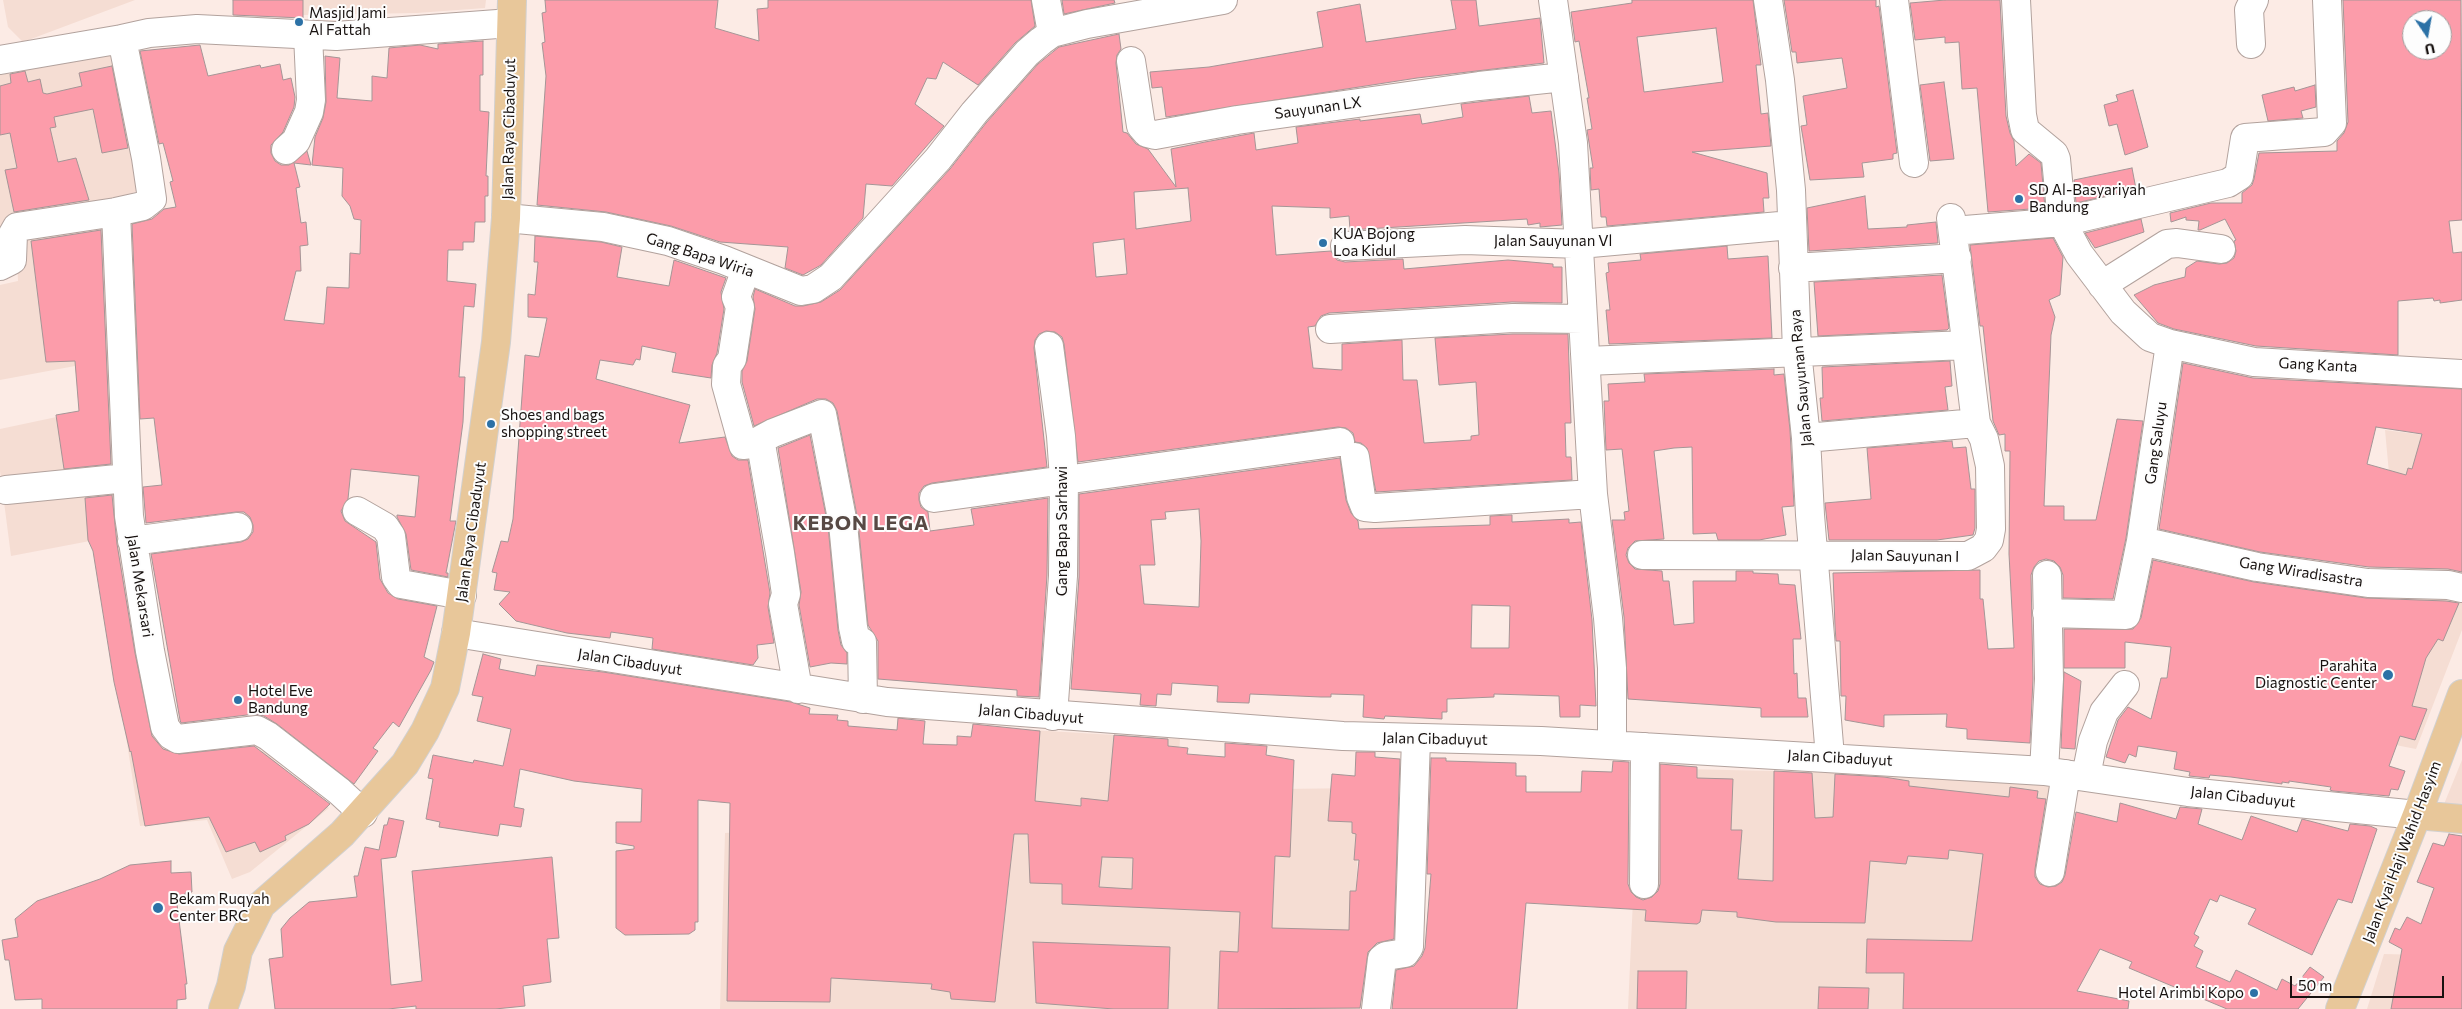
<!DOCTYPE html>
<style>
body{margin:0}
#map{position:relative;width:2462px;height:1009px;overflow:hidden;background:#fcebe5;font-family:Commissioner,sans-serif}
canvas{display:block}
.north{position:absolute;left:2402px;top:10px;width:50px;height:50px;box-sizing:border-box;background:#fdfdfd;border:1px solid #a19f9e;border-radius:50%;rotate:168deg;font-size:14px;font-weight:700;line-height:20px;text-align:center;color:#181210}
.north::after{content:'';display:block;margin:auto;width:18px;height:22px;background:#2c71a6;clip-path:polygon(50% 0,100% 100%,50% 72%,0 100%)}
.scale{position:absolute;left:2290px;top:976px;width:154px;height:22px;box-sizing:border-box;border:2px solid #181210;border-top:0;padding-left:6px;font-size:15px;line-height:18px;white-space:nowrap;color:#181210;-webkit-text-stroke:4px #fdfdfd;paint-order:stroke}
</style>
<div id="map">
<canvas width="2462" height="1009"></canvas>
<div class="north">U</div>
<div class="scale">50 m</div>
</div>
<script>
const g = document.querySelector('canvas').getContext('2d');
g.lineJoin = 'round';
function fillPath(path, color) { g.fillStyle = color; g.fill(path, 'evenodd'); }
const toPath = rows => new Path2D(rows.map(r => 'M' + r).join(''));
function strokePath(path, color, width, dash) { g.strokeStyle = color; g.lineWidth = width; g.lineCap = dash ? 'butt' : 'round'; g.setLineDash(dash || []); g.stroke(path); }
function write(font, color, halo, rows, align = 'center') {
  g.font = font + ' Commissioner,sans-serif'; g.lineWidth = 4; g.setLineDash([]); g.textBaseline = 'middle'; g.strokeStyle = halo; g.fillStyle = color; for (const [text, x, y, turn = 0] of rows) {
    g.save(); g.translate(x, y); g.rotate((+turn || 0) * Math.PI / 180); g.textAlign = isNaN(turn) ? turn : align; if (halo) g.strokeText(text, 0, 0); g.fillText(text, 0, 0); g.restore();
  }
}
fillPath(toPath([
 [3,0,135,0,23,42,8,27],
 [245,0,486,0,485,8,417,13,303,15],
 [110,55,139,190,99,207,153,714,165,748,264,751,329,808,250,872,232,879,207,820,140,826,95,540,11,556,0,471,0,429,80,412,75,366,0,380,0,285,18,281,17,256,0,259,0,75],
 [2385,430,2462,440,2462,630,2416,749,2375,741,2403,624],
 [1032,730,1180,739,1171,890,1281,789,1360,788,1354,948,1374,949,1369,1009,720,1009,725,833,1030,810],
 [2462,760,2462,809,2442,809],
 [1639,768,1904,774,2061,787,2033,1009,1628,1009],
 [2384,954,2460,956,2441,1009,2367,1009]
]), '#f5ddd3');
const building = toPath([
 [233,0,303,0,303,18,233,15,233,0],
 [545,0,718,0,715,28,759,41,757,9,768,8,768,0,1031,0,1035,26,1015,43,978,85,943,62,936,79,927,78,915,104,944,126,892,186,866,184,863,218,821,265,803,275,785,268,788,247,720,242,671,226,606,212,537,205,546,76,542,43,545,42,542,13,546,12,545,0],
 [1062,0,1114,0,1115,3,1064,14,1062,0],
 [1451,0,1476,0,1479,26,1540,18,1544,63,1417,78,1166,117,1162,87,1152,88,1150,72,1209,67,1323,47,1317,12,1360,4,1366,42,1456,29,1451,0],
 [1632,0,1753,0,1761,65,1756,65,1761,114,1768,113,1771,146,1692,152,1767,173,1769,198,1763,198,1764,212,1607,226,1606,217,1601,217,1599,189,1591,190,1590,168,1593,168,1587,130,1592,129,1587,98,1589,98,1579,41,1575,42,1571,12,1632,3,1632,0],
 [1716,28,1723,82,1644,92,1637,37,1716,28],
 [1784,0,1876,0,1876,7,1879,6,1897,153,1893,154,1893,159,1862,163,1864,177,1810,180,1801,126,1807,125,1803,96,1847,88,1842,58,1797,63,1796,52,1792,52,1784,0],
 [1945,0,2000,0,2006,116,2010,133,2014,141,2016,166,2029,154,2041,163,2045,208,1988,212,1977,88,1962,89,1959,42,1945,43,1945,37,1915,40,1910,3,1945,0],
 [2343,0,2461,0,2462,220,2449,221,2453,253,2462,252,2462,300,2440,303,2440,300,2434,301,2433,298,2398,301,2398,355,2256,346,2174,329,2158,323,2134,295,2154,285,2185,277,2186,268,2197,261,2219,264,2227,263,2234,258,2236,251,2234,241,2236,240,2225,219,2200,230,2198,230,2199,221,2186,220,2186,217,2171,222,2170,213,2211,203,2242,203,2242,193,2252,185,2254,179,2259,153,2337,151,2337,141,2344,133,2348,122,2343,0],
 [2412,20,2442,20,2442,50,2412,50,2412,20],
 [1119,34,1121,49,1117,55,1116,63,1123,132,1127,133,1136,144,1148,149,1176,187,1171,149,1205,142,1254,133,1256,150,1298,143,1296,127,1360,119,1360,121,1420,114,1422,124,1463,117,1461,104,1529,96,1532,113,1551,111,1559,173,1562,225,1540,227,1540,223,1528,225,1527,219,1350,230,1349,216,1330,218,1330,208,1272,206,1276,255,1331,251,1337,260,1345,262,1403,259,1404,269,1508,260,1553,264,1553,267,1562,267,1562,303,1512,302,1329,313,1321,316,1315,326,1308,327,1313,368,1342,370,1342,344,1402,340,1403,380,1417,380,1424,443,1471,440,1471,436,1479,435,1476,382,1439,385,1435,338,1513,334,1568,334,1571,423,1565,423,1566,457,1571,457,1572,480,1376,492,1367,448,1361,443,1355,442,1353,433,1346,428,1338,427,1078,462,1064,344,1062,337,1055,332,1046,331,1039,334,1035,340,1034,348,1047,467,932,483,924,486,919,493,919,500,921,507,928,512,930,531,974,525,971,509,1048,498,1047,575,1039,697,1017,696,1017,690,878,679,878,641,868,625,858,521,837,411,833,403,826,399,817,399,754,426,742,382,742,371,747,361,755,309,753,297,755,289,795,306,803,306,821,302,840,290,950,169,986,123,1038,64,1059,47,1119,34],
 [1188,188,1191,221,1136,229,1134,192,1188,188],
 [1124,239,1127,274,1096,277,1093,243,1124,239],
 [483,41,483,75,480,75,480,111,489,112,486,176,488,176,488,196,485,196,485,222,475,222,474,242,463,242,463,250,448,250,447,281,476,284,474,307,464,306,459,377,465,377,463,422,450,521,456,521,446,573,448,573,448,577,411,570,406,534,397,517,397,515,415,517,419,476,351,469,348,499,341,511,345,521,376,542,380,579,388,593,398,599,437,606,424,657,434,662,431,670,399,727,393,722,373,748,378,751,354,784,277,724,264,716,255,714,181,723,180,720,151,554,241,542,248,539,253,532,253,525,250,517,244,512,236,512,146,523,143,487,162,485,154,418,140,419,132,224,152,219,164,209,176,207,170,182,173,181,163,143,159,144,140,51,200,45,208,76,260,65,261,68,280,64,283,80,291,78,295,97,294,107,283,132,271,145,271,153,275,161,281,165,289,165,307,151,311,165,294,163,300,187,296,188,301,223,306,222,308,245,300,246,301,271,296,271,284,320,324,324,327,287,349,288,350,253,360,254,361,220,354,219,350,206,342,196,343,168,312,165,315,137,323,118,326,102,325,56,340,58,337,98,372,101,372,76,387,78,389,48,420,45,438,49,438,44,483,41],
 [112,66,128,148,102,153,93,109,54,117,56,127,50,128,58,162,76,158,89,200,14,212,5,170,17,168,10,133,0,135,0,86,11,83,10,74,25,71,28,82,40,79,43,93,47,94,82,86,79,73,112,66],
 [1944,82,1954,159,1930,161,1920,85,1944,82],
 [2315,85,2316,107,2301,111,2303,118,2268,121,2262,95,2294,87,2295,91,2315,85],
 [2133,90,2148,147,2125,155,2117,124,2109,126,2104,105,2118,101,2116,95,2133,90],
 [2132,168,2136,189,2076,203,2074,180,2132,168],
 [1865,196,1868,229,1907,227,1907,225,1936,222,1938,243,1809,251,1807,208,1865,196],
 [2141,219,2144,232,2095,248,2085,233,2141,219],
 [101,230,111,464,64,469,56,415,79,411,75,361,46,362,31,241,101,230],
 [535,236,601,242,622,247,617,277,669,286,674,260,726,278,721,292,724,309,717,353,712,365,711,378,672,372,676,353,642,346,640,360,636,359,633,365,600,360,596,379,690,405,679,443,725,437,732,456,738,460,748,460,770,593,768,607,774,643,757,645,758,658,753,665,652,649,653,638,611,632,610,638,567,633,516,621,499,604,510,592,494,590,497,573,492,572,501,541,508,542,513,519,525,355,539,357,547,318,528,317,528,294,535,295,538,262,534,262,535,236],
 [2053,238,2063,257,2060,295,2049,300,2055,317,2051,335,2044,506,2064,506,2064,520,2096,520,2117,419,2143,421,2126,538,2113,599,2063,598,2063,575,2060,567,2054,561,2046,559,2039,561,2034,567,2031,575,2033,679,2030,743,1967,739,1967,729,1946,727,1947,714,1884,715,1884,727,1845,720,1846,696,1841,696,1840,641,1836,641,1835,626,1833,573,1980,570,1980,599,1983,599,1988,649,2014,648,2009,554,2010,451,2005,451,2005,434,1999,435,1993,421,1983,326,1980,326,1970,245,2053,238],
 [1727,246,1728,259,1768,256,1772,338,1609,344,1606,310,1610,310,1606,273,1609,272,1608,263,1641,260,1640,254,1727,246],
 [1942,275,1949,328,1947,330,1818,336,1814,282,1942,275],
 [1950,361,1952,386,1945,387,1948,410,1822,421,1820,398,1823,398,1822,367,1950,361],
 [2183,363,2253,378,2462,389,2462,572,2448,569,2369,567,2260,552,2159,529,2183,363],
 [2376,427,2422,434,2412,469,2408,468,2406,475,2367,464,2376,427],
 [1774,369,1774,375,1784,374,1790,430,1794,506,1782,507,1786,535,1759,540,1718,540,1716,533,1693,534,1692,447,1674,448,1654,451,1664,539,1635,541,1628,548,1626,555,1629,563,1635,569,1662,571,1663,581,1669,581,1674,625,1694,623,1693,581,1736,581,1736,571,1753,571,1753,573,1778,574,1779,584,1795,585,1801,639,1793,639,1794,674,1797,673,1798,698,1806,698,1808,717,1761,717,1761,708,1628,699,1624,617,1612,520,1625,520,1624,512,1629,511,1622,449,1606,450,1604,401,1609,401,1608,384,1645,382,1644,374,1774,369],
 [810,435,828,526,838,630,841,645,847,653,847,664,831,663,810,667,799,605,801,592,778,448,810,435],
 [1952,441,1953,448,1966,447,1971,489,1975,489,1975,528,1973,535,1937,540,1829,540,1825,503,1871,499,1867,448,1952,441],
 [1340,458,1346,500,1351,513,1358,521,1359,529,1490,525,1490,516,1512,515,1512,522,1569,519,1569,523,1581,522,1592,620,1596,706,1580,705,1580,717,1560,717,1559,696,1494,694,1494,697,1447,699,1447,712,1442,712,1442,719,1385,716,1384,719,1363,717,1364,695,1331,694,1331,697,1321,697,1250,694,1249,703,1217,702,1218,686,1172,683,1171,695,1157,694,1156,706,1140,705,1141,694,1071,689,1079,577,1079,494,1340,458],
 [1199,509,1201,541,1199,607,1144,604,1140,565,1155,565,1151,520,1166,519,1165,512,1199,509],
 [1472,605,1510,606,1509,648,1471,648,1472,605],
 [112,495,117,544,135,653,152,736,163,749,179,754,254,746,330,804,309,824,285,836,286,840,260,852,255,842,226,852,209,817,145,826,131,751,130,752,114,682,93,551,88,540,85,498,112,495],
 [2153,560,2254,582,2366,598,2446,601,2459,603,2443,641,2438,639,2426,658,2412,706,2427,709,2415,740,2400,736,2389,766,2405,771,2398,790,2391,789,2389,796,2333,791,2330,790,2331,787,2289,781,2289,783,2282,782,2282,784,2231,777,2210,775,2209,778,2189,776,2190,772,2174,769,2177,752,2138,746,2136,757,2129,754,2125,763,2106,757,2118,720,2128,707,2151,719,2161,678,2167,678,2171,647,2125,642,2125,668,2064,668,2064,629,2133,629,2141,618,2153,560],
 [483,654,501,659,499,669,535,676,537,665,603,672,791,702,810,708,809,714,838,715,837,720,848,721,848,726,897,730,898,718,925,721,923,744,957,745,957,736,971,737,973,724,1040,731,1035,801,1081,806,1081,798,1108,801,1114,735,1168,739,1168,746,1188,748,1187,754,1225,757,1225,743,1267,746,1266,755,1294,760,1290,857,1275,856,1272,928,1349,930,1350,891,1356,891,1359,860,1354,860,1356,834,1352,833,1352,822,1328,821,1332,774,1355,776,1356,752,1375,752,1375,757,1400,759,1394,939,1377,943,1368,952,1360,1008,1218,1009,1220,951,1238,952,1240,912,1062,904,1062,884,1030,883,1028,834,1014,834,995,1002,951,999,950,992,931,989,932,984,831,978,830,1002,727,1001,730,803,698,800,698,922,695,922,695,930,689,934,625,935,616,928,616,851,634,849,634,846,616,843,616,822,641,822,642,789,574,781,520,769,514,807,524,809,521,827,500,824,498,836,439,827,440,822,426,819,433,779,428,778,433,755,473,763,474,760,503,766,511,729,477,721,483,697,472,695,483,654],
 [1102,857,1133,858,1132,889,1099,887,1102,857],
 [2064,672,2081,681,2075,749,2061,748,2064,672],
 [1431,758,1446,758,1446,761,1516,763,1516,776,1526,776,1526,792,1581,792,1582,771,1612,772,1613,761,1629,762,1628,884,1631,892,1636,897,1643,900,1652,897,1658,891,1660,884,1660,764,1697,767,1697,778,1733,779,1731,830,1742,830,1738,879,1773,881,1774,771,1812,773,1815,818,1833,817,1835,774,1884,777,1909,781,1909,786,2009,797,2010,787,2038,791,2037,798,2046,799,2035,869,2035,877,2040,884,2048,887,2056,886,2062,882,2065,875,2076,812,2117,822,2120,803,2176,819,2180,807,2202,809,2198,824,2242,840,2251,816,2297,832,2302,819,2348,831,2350,824,2370,826,2377,829,2352,903,2338,899,2312,955,2248,924,2256,909,2220,895,2217,902,2210,899,2194,934,2199,937,2194,946,2203,951,2196,967,2230,982,2236,970,2277,990,2282,979,2295,986,2310,967,2324,977,2298,1009,2227,1009,2129,968,2132,962,2100,949,2077,991,2129,1001,2128,1009,1903,1009,1904,973,1866,973,1867,939,1972,941,1983,854,1949,850,1948,859,1908,856,1906,864,1870,861,1865,923,1776,922,1737,917,1737,912,1702,910,1700,922,1697,924,1645,921,1646,910,1526,903,1517,1009,1392,1009,1396,970,1414,966,1422,956,1425,948,1431,874,1427,874,1431,758],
 [389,818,404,821,396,857,381,859,391,985,422,981,412,871,552,857,559,938,547,939,551,982,523,986,525,1006,495,1009,416,1009,416,1006,388,1009,275,1009,269,959,283,957,281,929,290,918,309,902,357,897,354,876,358,876,365,847,379,850,384,825,387,825,389,818],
 [2449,834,2462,836,2462,1009,2391,1009,2402,949,2389,942,2395,928,2400,930,2407,917,2421,924,2434,888,2417,882,2433,843,2444,846,2449,834],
 [171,861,171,873,191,872,192,892,185,893,186,903,177,904,187,984,185,984,186,999,177,1000,177,1009,42,1009,42,999,15,1000,9,960,5,960,2,940,18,937,15,919,37,901,100,879,130,865,171,861],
 [1033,942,1170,947,1168,1009,1114,1009,1036,1003,1033,942],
 [1638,971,1687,971,1686,1009,1637,1009,1638,971],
 [1819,987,1869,988,1868,1009,1818,1009,1819,987]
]);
fillPath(building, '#fc9caa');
strokePath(building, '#a59596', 1);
const minor = toPath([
 [1046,0,1052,33],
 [1553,0,1573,143,1593,494,1608,618,1612,668,1612,745],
 [1768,0,1780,80,1791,190,1797,351,1806,438,1810,515,1830,757],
 [1894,0,1914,163],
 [2016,0,2022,115,2025,130,2054,154,2056,159,2062,222,2079,254,2123,312,2150,337,2170,344,2254,362,2462,374],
 [2251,44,2249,10,2254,0],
 [0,60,122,39],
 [1131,61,1141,126,1147,133,1155,135,1237,120,1479,86,1564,77],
 [286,150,296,141,309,112,311,100,308,35],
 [116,212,129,516,150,651,165,727,171,735,178,739,257,730,268,736,339,791,363,813],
 [506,218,603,227,668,241,724,260,801,291,813,289,831,277,938,159,974,113,1027,53,1041,41,1052,33,1087,24,1223,0],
 [1953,231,2062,222,2228,183,2239,176,2245,138,2324,132,2332,123,2327,0],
 [1345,246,1465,240,1580,244,1791,225],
 [0,266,12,260,13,234,17,227,116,212,143,206,152,199,146,158,122,39,149,33,197,29,336,36,511,23],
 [1793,268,1957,258],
 [746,269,736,297,740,307,732,359,727,366,726,384,743,445,760,443,762,450,780,553,786,594,783,604,798,689],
 [2102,285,2167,244,2177,243,2221,249],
 [1330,329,1513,318,1583,319],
 [1049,346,1061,436,1064,479,1063,576,1053,716],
 [1587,361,1966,345],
 [1806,438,1976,423],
 [760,443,760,440,773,433,822,414,843,524,853,627,856,641,862,642,863,699],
 [1355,457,1361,497,1365,507,1375,508,1593,494],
 [6,490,127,478],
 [934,498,1340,442],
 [357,511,385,527,391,536,396,577,401,584,462,595],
 [132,541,238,527],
 [2141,541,2257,567,2368,583,2448,585,2462,588],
 [1642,555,1968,556,1983,548,1989,540,1991,529,1990,466,1984,439,1976,423,1951,218],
 [2047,613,2126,615,2141,541,2170,344],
 [456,633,887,702,1343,736,1541,741,2044,771,2188,792,2417,815],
 [2044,771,2049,679,2047,575],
 [2086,776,2093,741,2104,712,2125,685],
 [2050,872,2066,774],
 [1644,884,1645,747],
 [1376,1009,1382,959,1386,956,1405,953,1409,947,1416,739]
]);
const major = toPath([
 [2417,815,2462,819],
 [223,1009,231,986,238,951,261,905,342,834,405,764,425,731,445,688,456,633,496,342,506,218,512,0],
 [2340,1009,2417,815,2462,694]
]);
strokePath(minor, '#b2a29d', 30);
strokePath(major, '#d1d0cf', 30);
strokePath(minor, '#fff', 28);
strokePath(major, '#e8c79a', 28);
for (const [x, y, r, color] of [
 [299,22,5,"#2c71a6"],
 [2019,199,5,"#2c71a6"],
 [1323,243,5,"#2c71a6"],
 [491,424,5,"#2c71a6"],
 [2388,675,6,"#2c71a6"],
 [238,700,5,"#2c71a6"],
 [158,908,6,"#2c71a6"],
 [2254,993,5,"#2c71a6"]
]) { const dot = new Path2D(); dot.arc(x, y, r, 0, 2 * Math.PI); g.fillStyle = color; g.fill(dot); strokePath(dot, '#fdfdfd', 2); }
write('15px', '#181210', '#fdfdfd', [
 ["Masjid Jami",309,13],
 ["Al Fattah",309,30],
 ["SD Al-Basyariyah",2029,190],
 ["Bandung",2029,207],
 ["KUA Bojong",1333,234],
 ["Loa Kidul",1333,251],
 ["Shoes and bags",501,415],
 ["shopping street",501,432],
 ["Parahita",2377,666,"right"],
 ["Diagnostic Center",2377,683,"right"],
 ["Hotel Eve",248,691],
 ["Bandung",248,708],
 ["Bekam Ruqyah",169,899],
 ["Center BRC",169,916],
 ["Hotel Arimbi Kopo",2244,993,"right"]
], 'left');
write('15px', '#181210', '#fdfdfd', [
 ["Sauyunan LX",1318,108,-8],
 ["Jalan Raya Cibaduyut",509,129,-89],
 ["Jalan Sauyunan Vl",1553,241],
 ["Gang Bapa Wiria",700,255,18],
 ["Gang Kanta",2318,365,3],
 ["Jalan Sauyunan Raya",1801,378,-95],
 ["Gang Saluyu",2156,443,-82],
 ["Gang Bapa Sarhawi",1062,531,-90],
 ["Jalan Raya Cibaduyut",471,532,-82],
 ["Jalan Sauyunan I",1905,556,1],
 ["Gang Wiradisastra",2301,572,9],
 ["Jalan Mekarsari",140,586,81],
 ["Jalan Cibaduyut",630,662,9],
 ["Jalan Cibaduyut",1031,714,5],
 ["Jalan Cibaduyut",1435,739,1],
 ["Jalan Cibaduyut",1840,758,3],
 ["Jalan Cibaduyut",2243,797,6],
 ["Jalan Kyai Haji Wahid Hasyim",2402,852,-69]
]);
g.letterSpacing = '1px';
write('bold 20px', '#574944', '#fdfdfd', [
 ["KEBON LEGA",861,523]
]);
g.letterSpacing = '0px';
</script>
